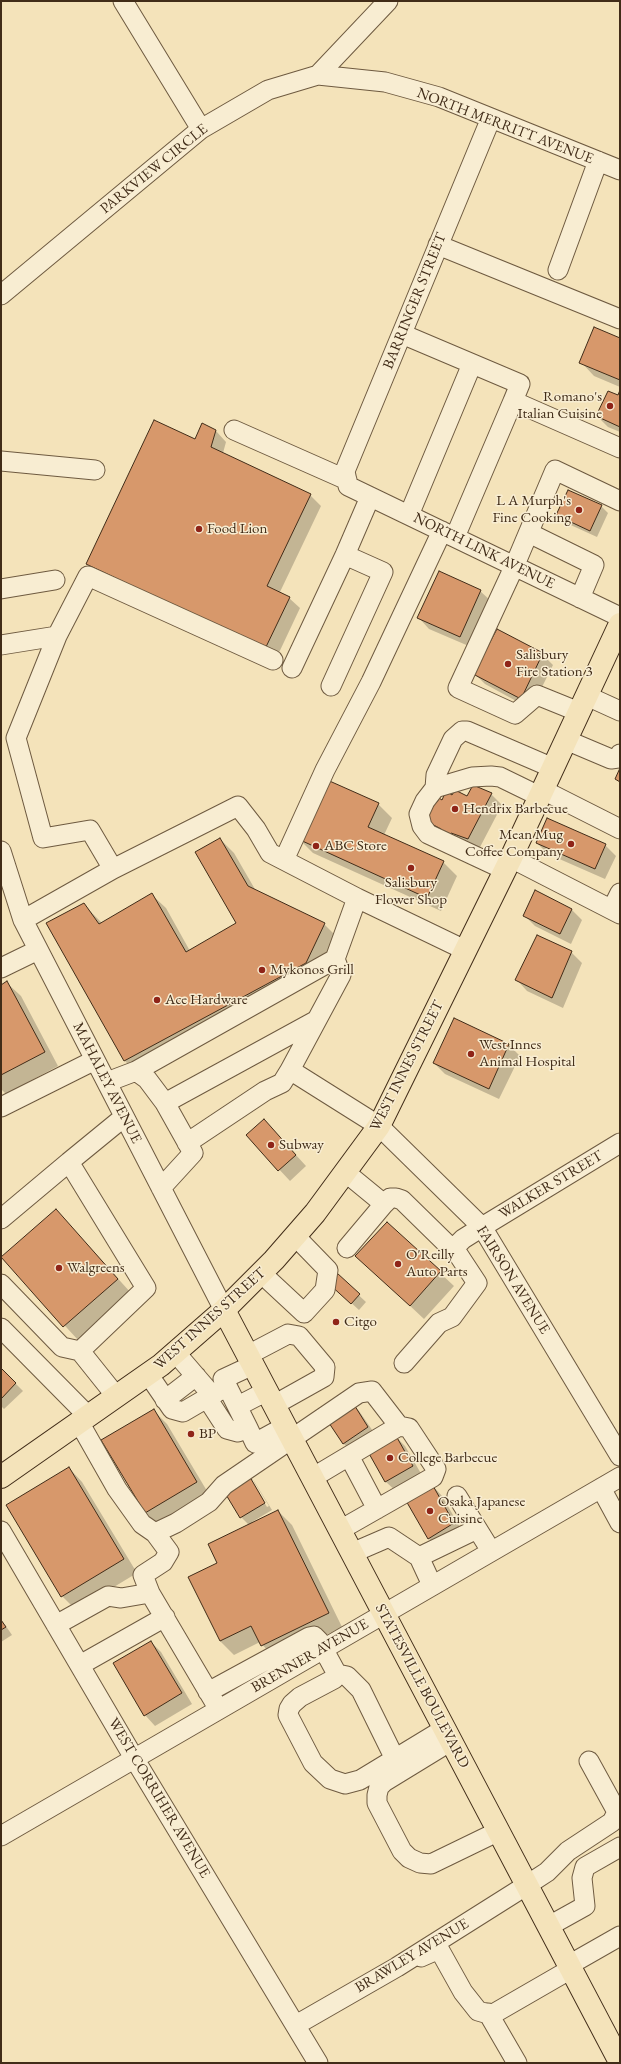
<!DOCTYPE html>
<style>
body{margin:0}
#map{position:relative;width:621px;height:2064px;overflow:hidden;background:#f4e3ba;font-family:"EB Garamond",serif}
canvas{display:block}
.frame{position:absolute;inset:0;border:2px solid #412c18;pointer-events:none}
</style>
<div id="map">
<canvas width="621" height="2064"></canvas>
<div class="frame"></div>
</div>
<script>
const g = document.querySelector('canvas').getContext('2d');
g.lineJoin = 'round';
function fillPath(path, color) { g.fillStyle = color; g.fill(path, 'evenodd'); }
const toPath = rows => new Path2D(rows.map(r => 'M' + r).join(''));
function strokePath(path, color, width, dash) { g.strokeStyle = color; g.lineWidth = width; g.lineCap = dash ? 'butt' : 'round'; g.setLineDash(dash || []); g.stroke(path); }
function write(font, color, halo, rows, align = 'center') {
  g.font = font + ' "EB Garamond",serif'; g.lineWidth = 3; g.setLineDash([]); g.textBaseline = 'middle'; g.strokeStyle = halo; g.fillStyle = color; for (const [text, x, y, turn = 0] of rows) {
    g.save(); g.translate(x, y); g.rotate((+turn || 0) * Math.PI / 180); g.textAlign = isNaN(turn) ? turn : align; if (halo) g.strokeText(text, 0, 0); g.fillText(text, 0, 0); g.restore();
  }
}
fillPath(toPath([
 [620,339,620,387,594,376,581,362],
 [620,393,620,432,608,427,597,416],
 [216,431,226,442,223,453,310,495,321,506,280,592,289,598,300,608,276,659,98,574,88,564,195,440],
 [601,506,608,513,597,537,564,522,557,515],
 [480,591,491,601,471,647,429,629,419,618],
 [542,654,553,665,531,709,485,684,475,674],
 [474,786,491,794,502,805,479,849,459,847,429,822,437,803,453,796,468,798],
 [378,804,392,818,384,835,443,862,457,876,441,911,313,853,299,839],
 [220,839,234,853,256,891,324,924,338,938,319,977,138,1074,125,1061,84,905,102,923,152,895,166,908,190,951,237,924],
 [537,843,605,845,616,856,605,879,548,854],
 [536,892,572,910,582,920,571,944,535,926,524,915],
 [571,952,582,963,563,1008,527,991,517,980],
 [7,983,21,996,58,1066,6,1094,1,1089,1,986],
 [454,1020,509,1045,520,1056,499,1099,445,1074,434,1063],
 [274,1131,306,1166,290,1181,247,1135],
 [56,1210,131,1293,78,1340,2,1257],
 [387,1223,454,1286,424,1319,357,1256],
 [337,1275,366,1302,359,1310,337,1290],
 [1,1369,23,1391,4,1409,1,1406],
 [352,1404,359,1411,375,1434,350,1450,343,1443],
 [153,1410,167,1424,210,1496,159,1526,145,1512],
 [395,1436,405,1446,423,1477,397,1492,386,1482,368,1451],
 [69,1468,82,1482,137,1573,76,1610,62,1596],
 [247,1474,254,1481,272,1510,252,1522,252,1523,278,1511,292,1525,342,1627,276,1660,260,1642,234,1655,220,1641,219,1563,249,1525,241,1517],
 [251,1480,253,1480,269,1506,267,1507],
 [432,1485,442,1496,464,1534,439,1548,428,1538],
 [1,1619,12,1635,1,1642],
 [151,1642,161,1652,192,1704,155,1726,145,1715]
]), '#0003');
const building = toPath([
 [594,327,620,338,620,380,579,363,594,327],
 [620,390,620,427,596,416,608,391,618,395,620,390],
 [154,420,195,439,202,423,216,430,211,447,311,494,267,586,290,597,265,649,86,564,154,420],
 [568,490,602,505,590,531,556,515,568,490],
 [439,571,481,590,460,637,417,618,439,571],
 [497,629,543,653,521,699,473,674,497,629],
 [620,768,620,782,615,779,620,768],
 [325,779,379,803,368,827,444,861,427,898,298,839,325,779],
 [473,785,492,793,468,839,451,833,449,837,440,833,441,829,428,822,430,799,437,802,439,798,442,800,446,791,452,795,455,790,467,796,473,785],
 [547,818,606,844,595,869,536,843,547,818],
 [220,838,248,886,325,923,306,963,124,1061,46,923,84,903,99,924,152,893,186,952,236,923,195,852,220,838],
 [535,890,572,909,560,934,523,916,535,890],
 [537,935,572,951,552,998,515,980,537,935],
 [7,981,45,1052,1,1075,1,985,7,981],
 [454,1018,509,1044,489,1089,433,1063,454,1018],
 [264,1119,296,1155,278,1171,246,1135,264,1119],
 [56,1209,118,1279,63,1327,1,1257,56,1209],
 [387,1222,441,1271,410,1306,355,1256,387,1222],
 [337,1273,360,1294,351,1304,328,1283,337,1273],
 [1,1368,16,1383,1,1399,1,1368],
 [353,1403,368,1427,343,1444,327,1420,353,1403],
 [154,1409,197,1482,145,1513,101,1440,154,1409],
 [395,1434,413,1466,385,1482,367,1450,395,1434],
 [69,1467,124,1559,61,1597,6,1505,69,1467],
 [247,1472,265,1503,240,1518,222,1488,247,1472],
 [432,1484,454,1523,428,1539,405,1499,432,1484],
 [278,1510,329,1613,261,1646,251,1626,220,1641,188,1577,217,1563,208,1544,278,1510],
 [1,1620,6,1627,1,1630,1,1620],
 [151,1641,182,1693,144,1716,113,1663,151,1641]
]);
fillPath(building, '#d7986b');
strokePath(building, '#412c18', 1);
const minor = toPath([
 [123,1,201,129],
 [318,75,385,82,439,97,620,170],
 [491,118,345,471,348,486,620,617],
 [438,245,620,319],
 [558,270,598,161],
 [1,295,201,129,268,90,318,75,388,1],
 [402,334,520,384,513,401],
 [234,430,347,480],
 [1,461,95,470],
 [409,515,472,364],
 [529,533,594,565,580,598],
 [455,537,513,401,620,448],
 [1,589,55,580],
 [57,636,88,576,273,660],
 [1,645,57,636,16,738,43,838,90,830,113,869],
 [292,668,345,555,370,497],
 [331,686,383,572,345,555],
 [587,696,620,711],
 [579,712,537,695,515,714,458,688,514,567,555,470,620,501],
 [566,740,611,759,618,758,620,754],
 [435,788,436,775,453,739,462,731,467,731,553,768],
 [543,790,620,829],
 [1,851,23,920,224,1310],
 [511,858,620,914],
 [284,860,325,770,371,682,442,531],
 [505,870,428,834,422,826,419,814,425,801,435,788,472,777,491,776,500,777,539,796],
 [612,909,620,893],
 [23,920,113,869,238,806,256,829,270,853,357,898],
 [465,950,357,898,335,959,341,975,290,1070,379,1126,482,1227,620,1456],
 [1,968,38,950],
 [136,1071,335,959],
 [107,1082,136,1071,147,1079,165,1103,315,1021],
 [1,1107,95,1060],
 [187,1143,265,1091,282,1083,290,1070],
 [345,1172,384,1204,390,1198,396,1198,402,1200,451,1248,454,1248,463,1239,482,1227,620,1143],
 [161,1188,193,1153,165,1103],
 [1,1219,69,1162],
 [347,1248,384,1204],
 [261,1273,304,1313,325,1290,328,1270,295,1236],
 [1,1284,62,1347,80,1351],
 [1,1328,88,1416],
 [175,1352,212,1395],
 [248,1355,288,1334,299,1336,325,1367,324,1377,274,1405],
 [404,1363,439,1323,452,1317,477,1283,454,1248],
 [148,1374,172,1409,183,1412,207,1398,227,1429,238,1432,248,1428,255,1443,286,1426],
 [227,1386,223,1379,253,1365],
 [116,1396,80,1351,146,1288,69,1162,124,1117],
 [207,1398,227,1386,248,1428],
 [165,1400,196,1376],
 [238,1406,267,1391],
 [79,1422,117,1489,142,1524,155,1533,176,1523,209,1502,224,1485,359,1393,372,1391,399,1426],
 [349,1456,377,1509],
 [312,1478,399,1426,409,1428,436,1469,433,1477,340,1530],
 [601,1488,620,1523],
 [457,1496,491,1551],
 [1,1531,134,1758,318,2063],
 [352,1553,389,1537,419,1557,432,1585],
 [419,1557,477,1529],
 [150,1593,143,1575,163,1562,169,1552,155,1533],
 [56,1625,108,1596,121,1598,150,1593,215,1703],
 [80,1665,165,1617],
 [337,1674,347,1676,361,1690,395,1759],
 [208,1692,309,1637,314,1636,319,1641,337,1674,334,1679,300,1697,292,1704,289,1709,288,1715,313,1763,330,1779,345,1784,360,1780,444,1729],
 [451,1741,384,1782,379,1787,377,1795,377,1803,402,1851,409,1858,420,1863,431,1864,499,1831],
 [1,1836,620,1477],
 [549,1926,585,1906,582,1878,585,1867,620,1847],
 [421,1957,439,1949,463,1992,478,2011,485,2013,493,2014,571,1969],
 [569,1965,620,1936],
 [488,2013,517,2063],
 [296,2025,397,1967,527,1885,547,1872,568,1851,612,1822,617,1812,589,1761]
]);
const major = toPath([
 [224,1310,620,2062],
 [1,1477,161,1365,224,1310,274,1260,315,1213,379,1126,511,858,620,624]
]);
strokePath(minor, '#6e5a40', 21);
strokePath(major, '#412c18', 24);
strokePath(minor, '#f8edd2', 19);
strokePath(major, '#f4e3ba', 22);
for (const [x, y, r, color] of [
 [610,406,4,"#8f2418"],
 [579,510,4,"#8f2418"],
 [199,529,4,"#8f2418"],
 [508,664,4,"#8f2418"],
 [455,809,4,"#8f2418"],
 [571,844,4,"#8f2418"],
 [316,846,4,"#8f2418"],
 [411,868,4,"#8f2418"],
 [262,970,4,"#8f2418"],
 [157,1000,4,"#8f2418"],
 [471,1054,4,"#8f2418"],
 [271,1145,4,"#8f2418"],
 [398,1264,4,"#8f2418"],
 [59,1268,4,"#8f2418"],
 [336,1322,4,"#8f2418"],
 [191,1434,4,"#8f2418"],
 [390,1458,4,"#8f2418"],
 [430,1511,4,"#8f2418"]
]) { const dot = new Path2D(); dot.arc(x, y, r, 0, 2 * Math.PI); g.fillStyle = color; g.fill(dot); strokePath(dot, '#f8edd2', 1.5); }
write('15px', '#412c18', '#f8edd2', [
 ["NORTH MERRITT AVENUE",505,126,21],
 ["PARKVIEW CIRCLE",154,169,-39],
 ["BARRINGER STREET",415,301,-68],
 ["NORTH LINK AVENUE",484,551,26],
 ["WEST INNES STREET",407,1066,-63],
 ["MAHALEY AVENUE",107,1083,63],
 ["WALKER STREET",551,1185,-31],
 ["FAIRSON AVENUE",513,1280,58],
 ["WEST INNES STREET",210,1319,-42],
 ["BRENNER AVENUE",310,1656,-30],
 ["STATESVILLE BOULEVARD",422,1686,62],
 ["WEST CORRIHER AVENUE",159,1798,59],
 ["BRAWLEY AVENUE",412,1956,-31]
]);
write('15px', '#412c18', '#f8edd2', [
 ["Romano's",602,397,"right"],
 ["Italian Cuisine",602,414,"right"],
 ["L A Murph's",571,501,"right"],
 ["Fine Cooking",571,518,"right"],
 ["Food Lion",207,529],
 ["Salisbury",516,655],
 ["Fire Station 3",516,672],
 ["Hendrix Barbecue",463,809],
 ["Mean Mug",563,835,"right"],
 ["Coffee Company",563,852,"right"],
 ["ABC Store",324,846],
 ["Salisbury",411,883,"center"],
 ["Flower Shop",411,900,"center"],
 ["Mykonos Grill",270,970],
 ["Ace Hardware",165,1000],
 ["West Innes",479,1045],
 ["Animal Hospital",479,1062],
 ["Subway",279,1145],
 ["O'Reilly",406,1255],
 ["Auto Parts",406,1272],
 ["Walgreens",67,1268],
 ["Citgo",344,1322],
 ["BP",199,1434],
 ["College Barbecue",398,1458],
 ["Osaka Japanese",438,1502],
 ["Cuisine",438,1519]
], 'left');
</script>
